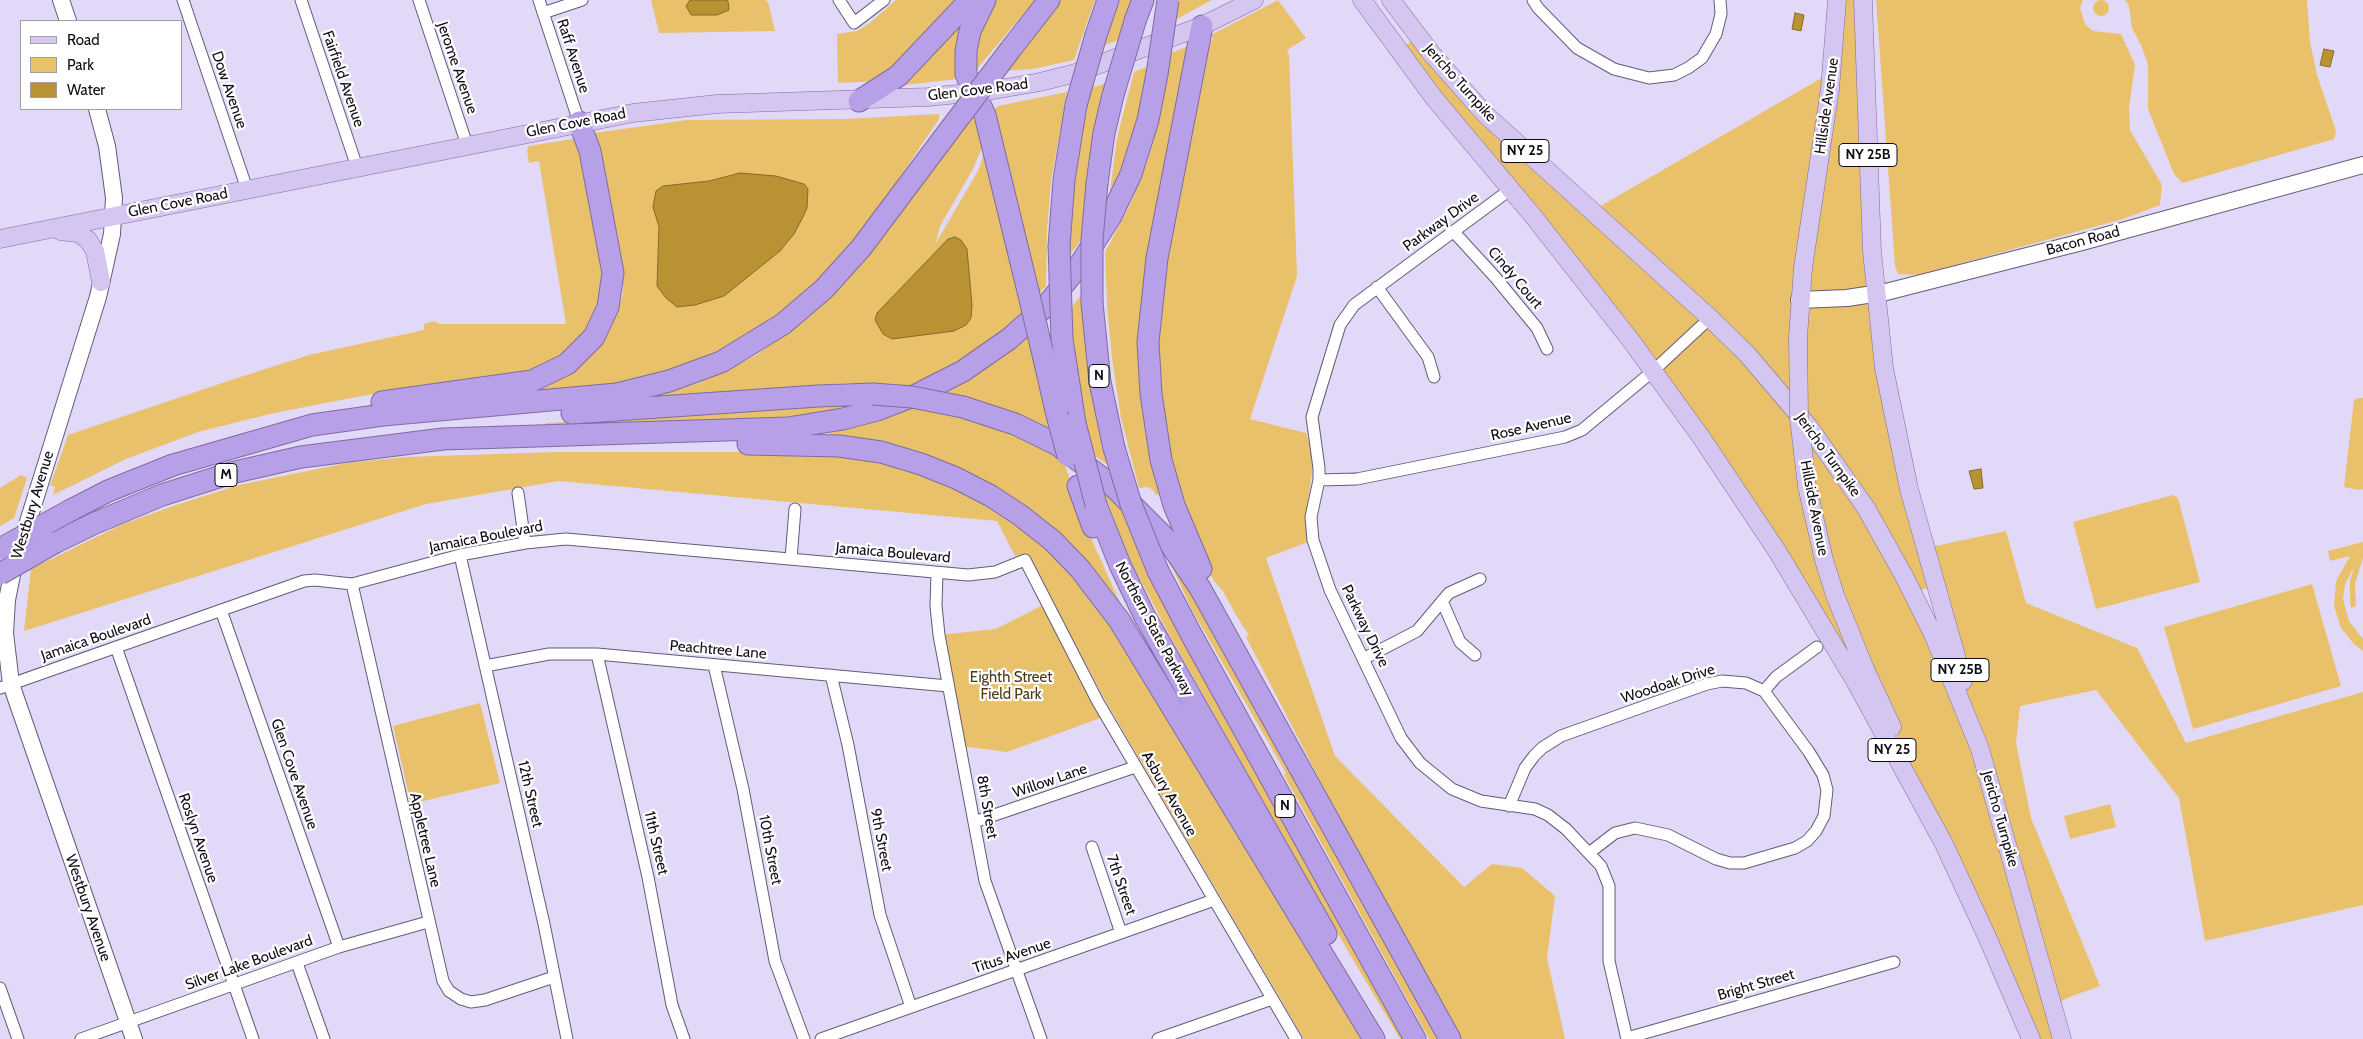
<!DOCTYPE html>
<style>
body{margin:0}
#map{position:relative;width:2363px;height:1039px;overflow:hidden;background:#e2d9f9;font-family:Cabin,sans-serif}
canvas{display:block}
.legend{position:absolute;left:20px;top:20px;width:162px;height:90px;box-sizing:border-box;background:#fff;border:1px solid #9f9ea2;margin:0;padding:6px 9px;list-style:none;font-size:15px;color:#100c17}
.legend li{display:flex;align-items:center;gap:10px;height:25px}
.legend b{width:25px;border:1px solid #9f9ea2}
</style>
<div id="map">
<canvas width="2363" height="1039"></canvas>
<ul class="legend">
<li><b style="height:6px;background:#d4c6f1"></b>Road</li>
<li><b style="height:14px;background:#e9c16a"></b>Park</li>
<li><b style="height:14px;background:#b99233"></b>Water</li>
</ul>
</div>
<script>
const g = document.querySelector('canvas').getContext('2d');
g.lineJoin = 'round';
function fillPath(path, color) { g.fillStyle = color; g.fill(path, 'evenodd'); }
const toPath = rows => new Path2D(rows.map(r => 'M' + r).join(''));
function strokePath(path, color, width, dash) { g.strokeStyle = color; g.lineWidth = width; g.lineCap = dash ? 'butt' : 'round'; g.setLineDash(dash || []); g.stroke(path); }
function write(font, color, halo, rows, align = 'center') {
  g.font = font + ' Cabin,sans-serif'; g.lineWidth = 4.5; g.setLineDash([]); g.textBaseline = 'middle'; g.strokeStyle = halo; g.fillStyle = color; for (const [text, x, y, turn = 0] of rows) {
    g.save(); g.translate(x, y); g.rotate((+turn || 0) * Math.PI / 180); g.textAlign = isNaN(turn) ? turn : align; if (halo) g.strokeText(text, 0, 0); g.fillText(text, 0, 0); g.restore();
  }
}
fillPath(toPath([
 [651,0,765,0,768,2,775,31,659,33],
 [896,0,964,0,880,81,838,83,837,34,857,31,870,23],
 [994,0,1035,0,976,70,973,47],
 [1060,0,1095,0,1074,60,1033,69,1003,71],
 [1120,0,1133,0,1118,40,1103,46],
 [1178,0,1212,0,1175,20],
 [1278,0,1306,38,1287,50,1289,55,1297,276,1250,419,1306,433,1314,457,1307,509,1308,542,1266,558,1335,756,1464,887,1492,864,1522,868,1555,896,1547,958,1565,1039,1461,1039,1358,854,1246,637,1249,635,1237,617,1223,591,1213,580,1184,512,1169,455,1158,395,1156,321,1206,43,1209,44,1213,39,1211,35],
 [1837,0,1863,0,1878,321,1926,548,2006,531,2026,603,2137,648,2186,743,2363,692,2363,905,2205,941,2179,798,2096,690,2020,706,2016,743,2031,818,2100,986,2067,998,2052,1007,2062,1039,2031,1039,1909,762,1858,651,1840,656,1742,497,1398,51,1418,36,1592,211,1832,72],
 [1936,586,1950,672,1913,592],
 [1876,0,2083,0,2080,8,2085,24,2093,31,2121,34,2135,65,2129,108,2130,130,2162,185,2160,205,2123,219,1918,275,1898,274,1895,266],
 [2125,0,2307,0,2310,42,2317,75,2336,131,2334,139,2182,183,2174,174,2148,109,2148,65,2142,47,2132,28,2129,6],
 '2093 8a8 8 0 1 1 16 0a8 8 0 1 1-16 0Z',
 [965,15,958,79,904,85,902,84,909,81],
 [1192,44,1151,266,1166,492,1156,495,1153,490,1148,487,1139,488,1121,418,1112,358,1107,306,1105,252,1130,205,1148,160,1160,118,1169,54],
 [1151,65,1138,130,1108,207,1117,138,1134,72],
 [1107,83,1091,151,1083,237,1069,256,1075,178,1087,106,1091,88],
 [1067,92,1051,181,1047,231,1046,286,1035,298,991,113,998,106],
 [939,114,939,119,871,220,823,279,781,316,726,347,683,367,614,385,491,394,542,383,618,310,623,293,622,262,609,191,604,192,594,133,687,120,847,119],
 [976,115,986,138,973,169,940,226,936,243,979,169,985,150,1027,315,983,350,920,386,822,416,546,429,546,423,630,419,882,384,845,383,654,399,657,395,698,383,755,356,811,315,856,268,971,116],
 [573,139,578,144,607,263,596,321,569,354,537,372,367,395,274,413,198,432,126,459,53,495,55,486,50,486,68,435,234,379,309,355,424,330,424,324,435,321,439,324,566,324,539,161,529,163,527,150,529,146],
 [1082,294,1088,376,1108,465,1092,454,1077,370,1070,309],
 [1031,334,1055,432,1012,411,945,394,1002,358],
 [2359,398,2363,398,2363,489,2360,490,2344,487,2354,400],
 [918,405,977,418,1062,456,1085,525,1126,616,1021,505,822,436],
 [557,452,841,452,894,463,957,487,1048,544,1091,591,1366,1039,1304,1039,1105,700,1033,564,1025,555,1015,556,997,521,559,481,426,504,24,631,31,569,123,524,176,505,239,485,347,463,406,457],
 [21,475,27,478,14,518,0,526,0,488],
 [1104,493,1122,506,1149,576,1404,1039,1400,1039,1349,953,1170,636,1129,558],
 [2173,495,2178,498,2200,582,2096,609,2073,522],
 [2363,542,2363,558,2355,584,2356,606,2351,608,2350,600,2350,581,2354,567,2345,584,2343,599,2349,621,2363,639,2363,651,2354,644,2341,628,2334,606,2336,581,2350,556,2330,561,2328,551],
 [1161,543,1172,557,1443,1039,1429,1039,1284,775,1286,773,1192,610],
 [2312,584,2341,686,2193,729,2164,627],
 [1047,603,1106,716,1007,752,961,746,939,635,996,629],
 [480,703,500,783,411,804,393,726],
 [2110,804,2116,827,2070,839,2064,816]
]), '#e9c16a');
const water = toPath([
 [690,0,726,0,728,1,729,10,717,15,691,15,686,6,690,0],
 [1795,13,1804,15,1801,31,1792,29,1795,13],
 [2324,49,2334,51,2330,67,2320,65,2324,49],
 [740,173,776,176,804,184,808,189,807,208,803,217,794,234,780,251,724,296,695,305,677,307,666,298,657,286,659,227,653,207,656,191,663,186,709,181,740,173],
 [955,237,961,240,967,249,972,305,971,318,966,325,954,331,892,339,883,334,875,320,877,313,948,239,955,237],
 [1981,469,1983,488,1974,489,1969,471,1981,469]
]);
fillPath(water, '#b99233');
strokePath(water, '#866a2b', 1);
const street = toPath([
 [183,0,247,189],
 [301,0,357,167],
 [419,0,467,145],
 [539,0,579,122],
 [839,0,854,23,884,0],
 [1533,0,1538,8,1577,48,1614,69,1649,78,1674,75,1688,68,1702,58,1716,34,1721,14,1720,0],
 [543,13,582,0],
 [1511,189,1354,305,1340,325,1312,417,1319,468,1319,480,1311,517,1313,540,1330,590,1401,738,1420,763,1452,789,1481,801,1535,809,1548,815,1566,829,1601,866,1609,886,1609,961,1627,1039],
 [1453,231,1495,277,1537,328,1547,349],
 [1377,287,1428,357,1434,377],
 [1319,480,1357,479,1565,437,1582,430,1653,371,1710,318],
 [518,493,525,543],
 [460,555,544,924,567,1039],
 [791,559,795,509],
 [937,573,936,606,939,635,985,881,1041,1039],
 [352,584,443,981,449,991,461,999,471,1002,485,1000,554,977],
 [1442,601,1460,642,1475,655],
 [221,610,339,947],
 [116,647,253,1039],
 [597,654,648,877,672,1005,684,1039],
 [1363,659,1417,631,1449,593,1480,579],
 [714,665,743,789,775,961,804,1039],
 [485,666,549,654,597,654,948,686],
 [831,675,848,745,880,915,911,1007],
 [0,688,304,581,315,580,352,584,460,555,525,543,566,539,968,575,995,572,1025,560,1098,702,1296,1039],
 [1764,691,1776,677,1817,647],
 [1509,806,1525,768,1534,756,1542,748,1561,736,1707,684,1722,681,1746,683,1764,691,1809,752,1823,775,1827,790,1824,816,1816,831,1807,841,1795,848,1744,863,1730,863,1716,859,1668,835,1635,828,1615,833,1589,853],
 [974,822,1135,767],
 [1092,847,1121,933],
 [297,963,324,1039],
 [0,988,18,1039],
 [1627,1038,1894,962],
 [81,1039,339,947,428,922],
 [821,1039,1214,900],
 [1158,1039,1272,999]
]);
const secondary = toPath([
 [61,0,68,21],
 [97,109,107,146,114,198,112,234,98,297,13,570,7,600,5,633,11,684,134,1039],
 [1799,300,1847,298,1886,292,2082,242,2363,165]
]);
const primary = toPath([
 [1362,0,1434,98,1533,216,1632,342,1701,437,1777,551,1854,679,1944,844,1988,939,2031,1039],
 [1391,0,1431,53,1485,114,1710,318,1747,354,1809,427,1866,508,1904,576,1933,634,1980,749,2062,1039],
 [1863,0,1872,251,1884,368,1909,489,1963,681],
 [60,231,78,233,88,240,95,251,101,282],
 [0,239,633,113,717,104,928,97,988,91,1040,82,1076,73,1202,26,1254,0],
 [1798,337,1803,268,1830,89,1837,0],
 [1807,486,1824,560,1835,595,1865,669,1892,727]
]);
const highway = toPath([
 [985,0,970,31,966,51,966,74,985,115,1028,291],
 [1136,18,1143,0],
 [1096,35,1108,0],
 [1010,50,1049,0],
 [859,101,898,76,970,0],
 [1097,183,1104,133,1113,95],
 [1059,246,1064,180,1076,105],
 [1092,303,1100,382,1114,448],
 [1062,339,1075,423],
 [1042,350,1057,415],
 [382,402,532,381,567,364,594,337,608,307,613,273,590,151,579,122],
 [963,407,1015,424,1058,445,1114,487,1169,542,1200,588,1450,1039],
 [572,413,818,396,873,394],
 [748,444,839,446,881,452,921,464,956,478,991,496,1020,515,1053,541,1080,569,1119,620,1374,1039],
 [1078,486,1093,527],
 [1096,505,1120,565,1144,615,1326,934],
 [71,510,108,491,173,465,312,425,383,415,617,394,669,381,721,362,783,324,824,289,861,248,942,140],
 [54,543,95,523,162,495,231,473,301,457,443,439,788,428,843,419,877,410,916,395,963,371,1009,339,1047,305,1081,263,1111,216,1131,174,1148,120,1157,74],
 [1201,569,1174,505,1161,460,1151,394,1148,342,1157,258,1202,26],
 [1158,571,1191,634,1415,1039]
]);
strokePath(street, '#645b76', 13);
strokePath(secondary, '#645b76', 18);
strokePath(primary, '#7d6c9f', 19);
strokePath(highway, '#7d6c9f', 23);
strokePath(street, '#fff', 11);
strokePath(secondary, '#fff', 16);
strokePath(primary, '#d4c6f1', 18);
strokePath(highway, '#b8a0e8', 21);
const primaryBridge = toPath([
 [1798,337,1799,418,1807,486]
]);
const highwayBridge = toPath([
 [1157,74,1168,0],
 [1113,95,1136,18],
 [1076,105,1096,35],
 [942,140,1010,50],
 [1059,246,1062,339],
 [1028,291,1042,350],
 [1092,303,1092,240,1097,183],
 [873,394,912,397,963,407],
 [1057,415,1068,456],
 [1075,423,1096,505],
 [1114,448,1131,504,1158,571],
 [0,549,71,510],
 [0,574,54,543]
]);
strokePath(primaryBridge, '#7d6c9f', 19, []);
strokePath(highwayBridge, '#7d6c9f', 23, []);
strokePath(primaryBridge, '#d4c6f1', 18);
strokePath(highwayBridge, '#b8a0e8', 21);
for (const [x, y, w] of [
 [1525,151,48],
 [1868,155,58],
 [1099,376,20],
 [226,475,22],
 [1960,670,58],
 [1892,750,48],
 [1285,806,20]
]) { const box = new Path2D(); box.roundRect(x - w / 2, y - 11.5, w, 23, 4); g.fillStyle = '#fff'; g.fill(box); strokePath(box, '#100c17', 1); }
write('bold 14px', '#100c17', null, [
 ["NY 25",1525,151],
 ["NY 25B",1868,155],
 ["N",1099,376],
 ["M",226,475],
 ["NY 25B",1960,670],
 ["NY 25",1892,750],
 ["N",1285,806]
]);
write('15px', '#100c17', '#fff', [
 ["Raff Avenue",573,56,72],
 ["Jerome Avenue",457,68,71],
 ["Fairfield Avenue",343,79,71],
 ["Jericho Turnpike",1460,83,48],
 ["Dow Avenue",229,90,71],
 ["Glen Cove Road",978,90,-7],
 ["Hillside Avenue",1827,106,-82],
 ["Glen Cove Road",576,123,-11],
 ["Glen Cove Road",178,203,-11],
 ["Parkway Drive",1441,222,-36],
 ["Bacon Road",2083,241,-15],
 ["Cindy Court",1515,278,50],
 ["Rose Avenue",1531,427,-13],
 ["Jericho Turnpike",1828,455,54],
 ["Westbury Avenue",33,505,-73],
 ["Hillside Avenue",1814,508,79],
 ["Jamaica Boulevard",486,537,-11],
 ["Jamaica Boulevard",893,553,5],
 ["Parkway Drive",1365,626,64],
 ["Northern State Parkway",1154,629,62],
 ["Jamaica Boulevard",96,638,-19],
 ["Peachtree Lane",718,650,5],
 ["Woodoak Drive",1668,684,-18],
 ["Glen Cove Avenue",294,774,71],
 ["Willow Lane",1050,781,-19],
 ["12th Street",530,794,77],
 ["Asbury Avenue",1169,794,60],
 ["8th Street",987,807,80],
 ["Jericho Turnpike",2000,819,74],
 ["Roslyn Avenue",198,838,71],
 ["Appletree Lane",425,840,77],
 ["9th Street",881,840,79],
 ["11th Street",656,843,77],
 ["10th Street",770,850,79],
 ["7th Street",1121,885,71],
 ["Westbury Avenue",88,908,71],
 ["Titus Avenue",1012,956,-19],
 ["Silver Lake Boulevard",249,963,-20],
 ["Bright Street",1756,985,-16]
]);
write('15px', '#4b3a13', '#fff', [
 ["Eighth Street",1011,678],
 ["Field Park",1011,695]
]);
</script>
